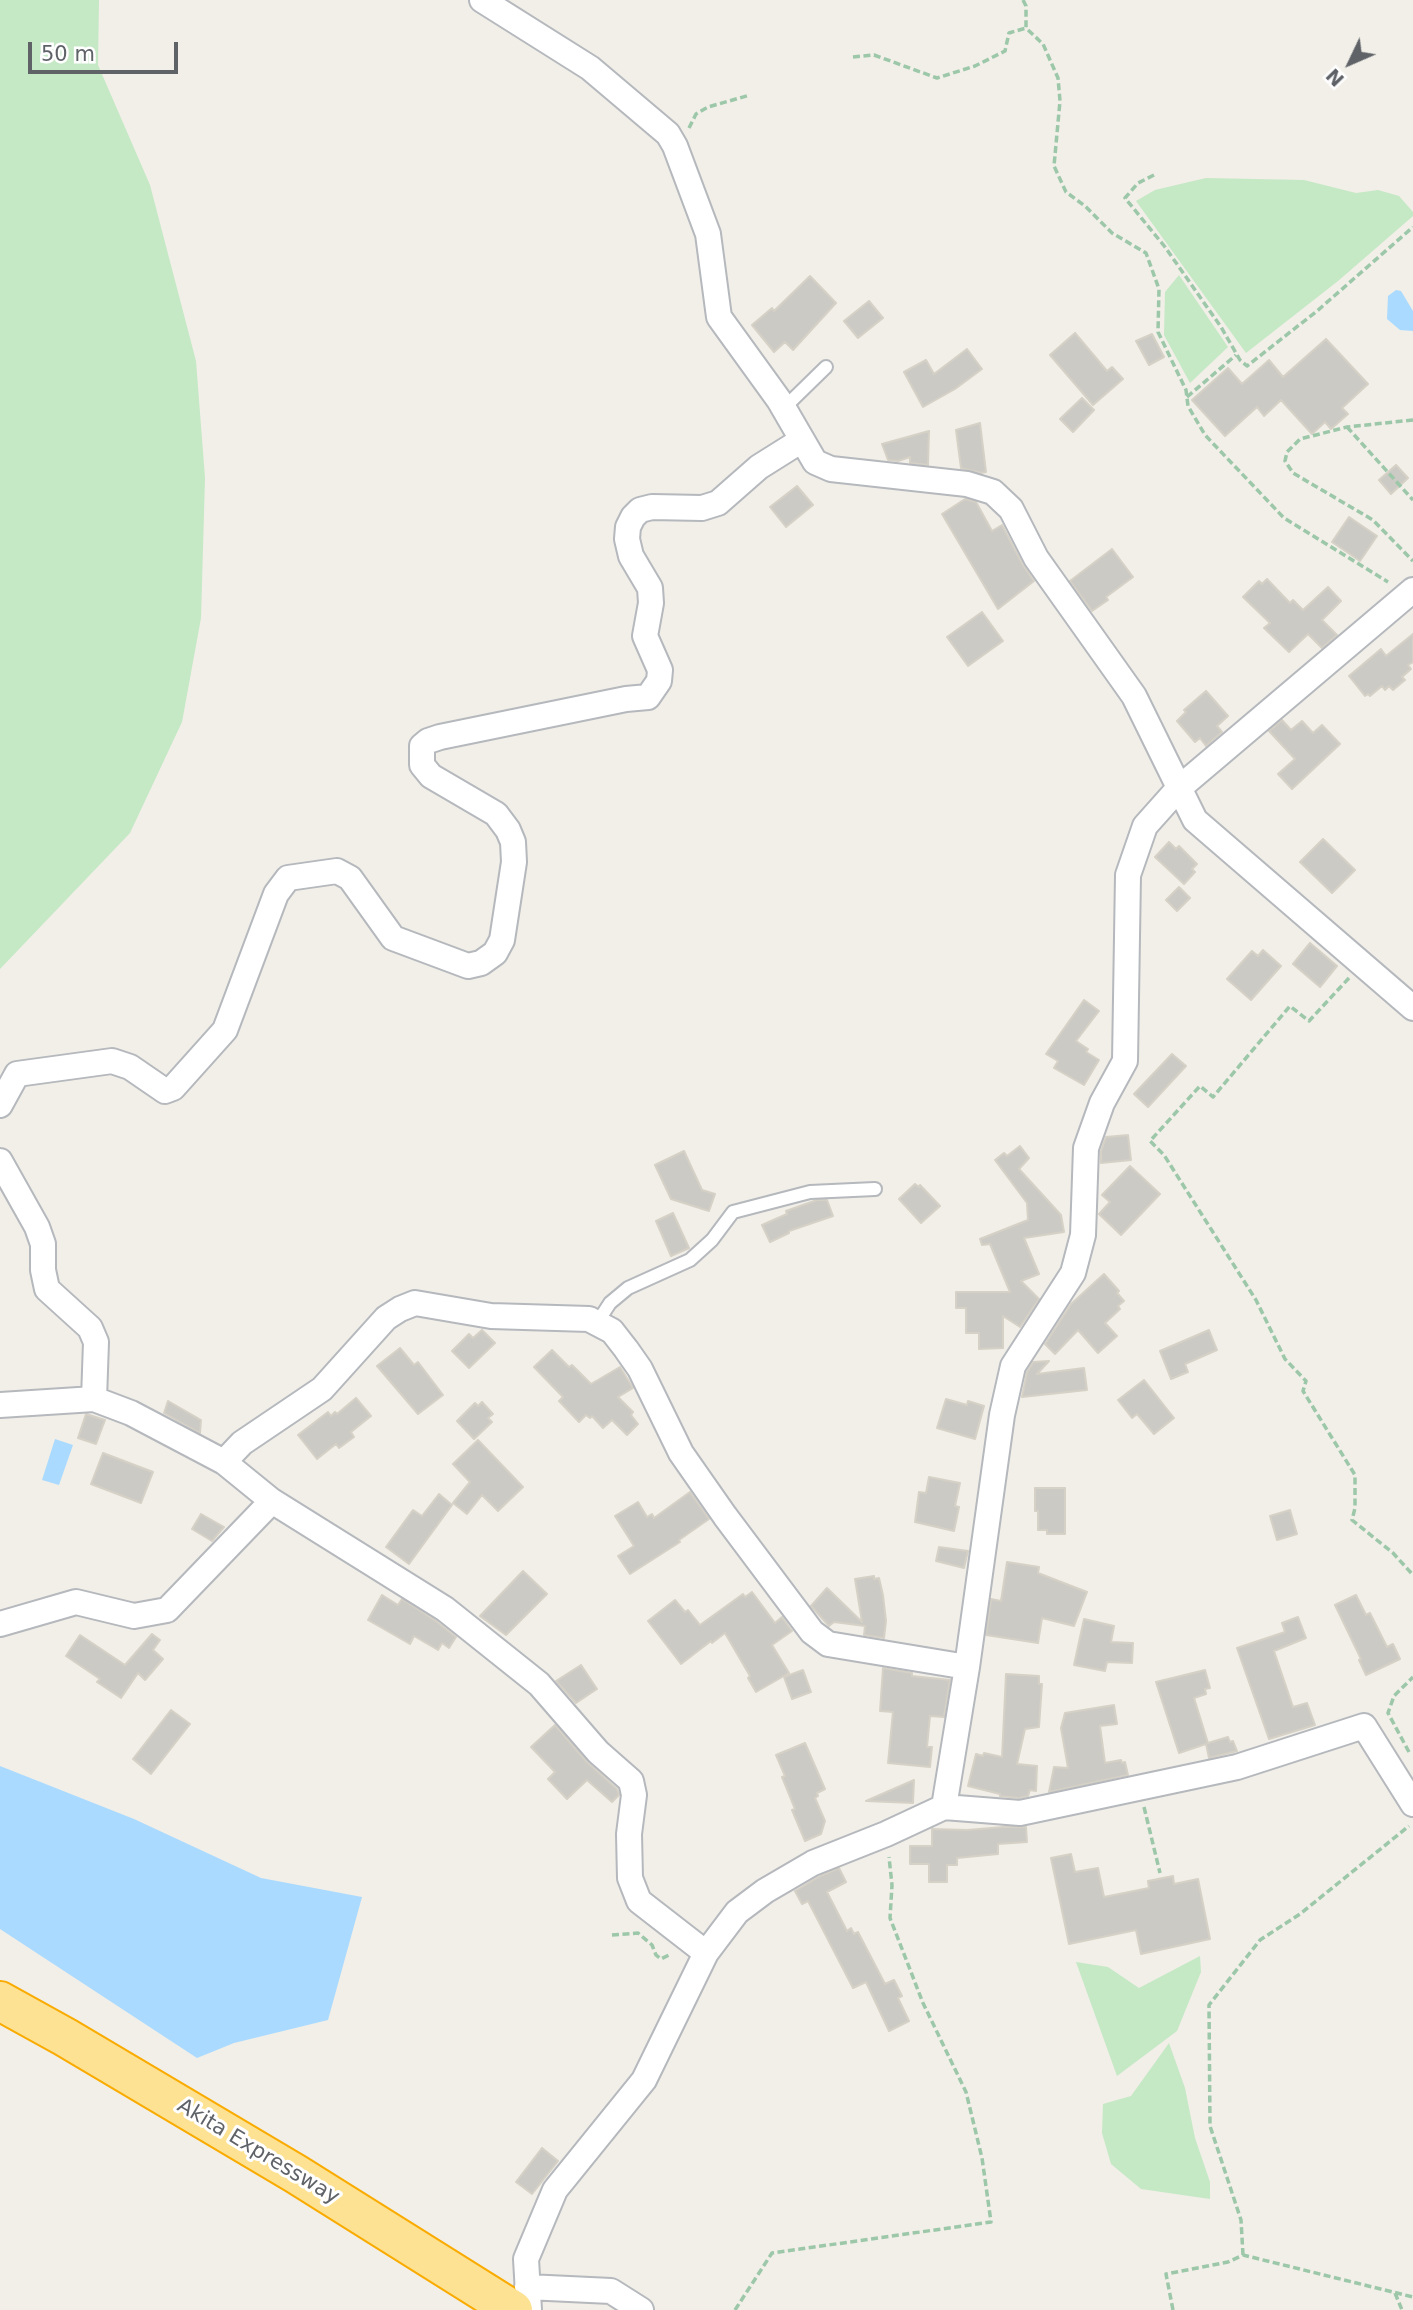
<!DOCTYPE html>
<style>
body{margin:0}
#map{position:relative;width:1413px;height:2310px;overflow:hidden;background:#f1efe8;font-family:"DejaVu Sans",sans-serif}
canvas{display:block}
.north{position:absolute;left:1315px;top:28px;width:70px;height:70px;-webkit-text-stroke:5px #fff;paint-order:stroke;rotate:226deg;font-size:19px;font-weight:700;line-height:28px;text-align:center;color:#5f6368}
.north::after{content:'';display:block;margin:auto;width:24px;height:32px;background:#5f6368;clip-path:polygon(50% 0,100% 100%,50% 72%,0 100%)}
.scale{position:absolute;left:28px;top:42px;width:150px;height:32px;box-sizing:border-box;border:4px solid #5f6368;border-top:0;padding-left:9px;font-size:21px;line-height:24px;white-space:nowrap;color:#5f6368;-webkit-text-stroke:5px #fff;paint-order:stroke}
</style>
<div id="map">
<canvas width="1413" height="2310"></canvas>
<div class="north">N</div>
<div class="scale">50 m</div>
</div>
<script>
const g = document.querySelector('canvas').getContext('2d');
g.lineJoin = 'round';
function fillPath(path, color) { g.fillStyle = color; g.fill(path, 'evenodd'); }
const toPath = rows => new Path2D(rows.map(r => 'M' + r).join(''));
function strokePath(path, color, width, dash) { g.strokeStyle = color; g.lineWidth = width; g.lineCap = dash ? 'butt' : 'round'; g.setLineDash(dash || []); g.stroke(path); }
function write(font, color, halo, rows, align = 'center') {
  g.font = font + ' "DejaVu Sans",sans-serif'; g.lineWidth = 6; g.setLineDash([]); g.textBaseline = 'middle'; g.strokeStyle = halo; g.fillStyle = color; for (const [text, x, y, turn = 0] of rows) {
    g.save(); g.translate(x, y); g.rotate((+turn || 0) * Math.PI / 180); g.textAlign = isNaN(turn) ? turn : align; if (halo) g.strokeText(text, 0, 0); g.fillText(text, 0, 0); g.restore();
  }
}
fillPath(toPath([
 [0,0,99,0,98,65,150,185,196,361,205,478,201,618,182,722,130,833,0,969],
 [1206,178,1304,180,1356,193,1378,190,1399,196,1413,212,1413,216,1338,281,1246,353,1136,201,1155,190],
 [1179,275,1228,347,1190,383,1164,335,1165,292],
 [1200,1956,1201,1972,1177,2031,1117,2076,1076,1962,1108,1967,1139,1988],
 [1169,2043,1185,2088,1195,2138,1210,2182,1210,2199,1141,2189,1111,2164,1102,2133,1103,2104,1131,2096]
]), '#c5e8c5');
fillPath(toPath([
 [1396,290,1401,291,1413,311,1413,331,1400,330,1387,319,1388,296],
 [55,1439,73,1445,59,1485,42,1480],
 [0,1766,134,1819,261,1878,362,1897,328,2020,234,2043,197,2058,0,1929]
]), '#aadaff');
const building = toPath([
 [810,276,836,303,793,350,785,342,774,352,752,325,772,308,774,311,810,276],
 [869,301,883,318,858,338,844,321,869,301],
 [1075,333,1107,371,1112,367,1123,379,1093,405,1050,355,1075,333],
 [1152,334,1164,357,1149,365,1136,341,1152,334],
 [1326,339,1368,384,1342,408,1348,414,1331,429,1325,422,1312,434,1281,400,1264,416,1257,407,1225,436,1192,400,1228,368,1242,384,1269,360,1283,377,1326,339],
 [967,349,982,369,955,389,923,407,904,372,926,360,934,374,967,349],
 [1082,398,1094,410,1073,432,1060,419,1082,398],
 [980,423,986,472,981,473,961,468,956,430,980,423],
 [929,431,928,465,910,463,910,457,898,461,888,460,882,444,929,431],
 [1396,465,1408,478,1391,494,1379,480,1396,465],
 [797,486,813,505,786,527,770,507,797,486],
 [965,499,976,502,992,531,1002,525,1023,565,1034,581,998,609,942,514,965,499],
 [1349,517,1377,536,1360,561,1332,542,1349,517],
 [1112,549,1133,577,1106,597,1108,600,1092,611,1070,581,1112,549],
 [1267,579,1290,603,1293,600,1303,610,1328,587,1341,601,1322,620,1337,635,1322,648,1308,634,1289,652,1264,628,1270,623,1243,597,1259,581,1262,584,1267,579],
 [982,612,1003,641,968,666,947,637,982,612],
 [1413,634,1413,662,1408,665,1411,669,1402,677,1405,680,1393,690,1389,686,1385,690,1382,686,1370,696,1368,694,1365,696,1349,676,1381,649,1386,656,1413,634],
 [1206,691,1228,716,1217,726,1222,732,1206,746,1200,738,1195,742,1177,721,1186,712,1184,710,1206,691],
 [1282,720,1291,730,1302,721,1313,733,1322,725,1340,744,1292,789,1278,774,1295,759,1269,731,1282,720],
 [1323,839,1355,870,1332,893,1300,862,1323,839],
 [1169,842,1176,849,1179,846,1197,864,1192,869,1195,872,1184,884,1155,857,1169,842],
 [1179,887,1190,898,1177,911,1166,900,1179,887],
 [1310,943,1337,966,1320,987,1293,964,1310,943],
 [1263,950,1281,966,1251,1000,1227,979,1252,951,1258,956,1263,950],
 [1084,1000,1099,1011,1076,1041,1088,1049,1086,1052,1099,1060,1084,1085,1054,1068,1058,1061,1046,1054,1084,1000],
 [1172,1054,1186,1066,1148,1107,1134,1094,1172,1054],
 [1128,1135,1131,1160,1101,1163,1101,1151,1106,1137,1128,1135],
 [1020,1146,1029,1158,1019,1169,1061,1215,1064,1232,1024,1238,1039,1274,1021,1281,1039,1299,1020,1327,1003,1316,1003,1348,979,1349,979,1333,966,1333,966,1308,956,1308,956,1292,1010,1292,990,1244,982,1245,980,1239,1028,1220,1027,1203,995,1160,1004,1153,1007,1156,1020,1146],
 [684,1151,702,1190,715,1194,709,1211,671,1199,655,1165,684,1151],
 [1130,1166,1160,1194,1121,1235,1099,1214,1110,1202,1102,1195,1130,1166],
 [915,1184,919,1187,920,1185,940,1206,921,1223,899,1199,915,1184],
 [817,1200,827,1200,833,1216,789,1231,789,1233,770,1242,762,1225,787,1214,786,1211,817,1200],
 [673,1213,689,1248,671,1256,656,1221,673,1213],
 [1104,1274,1119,1291,1117,1293,1124,1301,1118,1306,1120,1309,1105,1323,1117,1336,1098,1353,1078,1330,1055,1354,1045,1344,1071,1304,1104,1274],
 [482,1330,495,1343,469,1368,452,1351,469,1334,473,1338,482,1330],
 [1209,1330,1217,1350,1185,1364,1188,1372,1171,1379,1160,1351,1209,1330],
 [400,1348,414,1365,418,1362,443,1395,418,1414,377,1366,400,1348],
 [552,1350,569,1367,572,1365,591,1384,620,1367,633,1388,618,1397,633,1412,631,1415,638,1424,627,1435,612,1420,603,1428,592,1416,590,1418,586,1415,579,1422,559,1401,563,1397,534,1367,552,1350],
 [1049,1361,1037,1374,1084,1368,1087,1390,1022,1397,1027,1372,1033,1362,1049,1361],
 [1144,1380,1174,1418,1154,1434,1137,1414,1132,1418,1118,1400,1144,1380],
 [356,1398,371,1416,351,1432,354,1437,339,1448,336,1444,317,1459,298,1435,328,1412,331,1416,335,1412,337,1414,356,1398],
 [946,1399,967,1405,968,1401,984,1406,975,1439,937,1428,946,1399],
 [168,1401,201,1420,200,1433,164,1413,168,1401],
 [482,1402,493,1414,488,1418,492,1422,474,1439,457,1421,475,1403,478,1406,482,1402],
 [86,1414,105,1420,96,1444,78,1438,86,1414],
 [478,1440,523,1487,498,1511,482,1495,467,1514,453,1503,470,1482,453,1464,478,1440],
 [103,1453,153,1472,141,1503,91,1484,103,1453],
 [929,1477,960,1483,955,1506,959,1507,954,1531,915,1522,919,1492,926,1493,929,1477],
 [1035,1488,1065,1488,1065,1534,1047,1534,1047,1530,1038,1530,1038,1511,1035,1511,1035,1488],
 [690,1492,709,1519,679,1540,680,1542,630,1574,618,1556,634,1546,615,1516,638,1502,647,1517,652,1514,654,1518,690,1492],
 [439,1494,452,1505,409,1564,386,1547,413,1510,422,1516,439,1494],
 [1290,1510,1297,1534,1277,1540,1270,1516,1290,1510],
 [201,1514,224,1527,212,1541,192,1529,201,1514],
 [939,1547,968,1551,964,1568,936,1561,939,1547],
 [1007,1562,1039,1567,1038,1573,1087,1592,1074,1626,1042,1618,1038,1643,986,1635,991,1599,1001,1601,1007,1562],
 [523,1571,547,1594,506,1635,480,1616,523,1571],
 [874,1576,874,1579,879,1578,883,1595,886,1621,884,1638,864,1635,865,1626,834,1622,829,1626,811,1606,827,1588,862,1622,855,1579,874,1576],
 [752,1592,775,1623,782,1617,792,1631,772,1645,789,1673,756,1692,748,1678,750,1676,725,1633,712,1643,711,1641,681,1664,648,1621,675,1600,685,1612,688,1610,700,1625,743,1594,745,1597,752,1592],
 [382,1595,398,1605,402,1599,436,1621,456,1637,449,1648,442,1643,438,1650,414,1636,410,1644,368,1620,382,1595],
 [1356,1595,1366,1615,1370,1613,1387,1647,1393,1644,1400,1659,1366,1675,1359,1660,1361,1659,1335,1605,1356,1595],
 [1298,1617,1306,1638,1274,1651,1293,1707,1307,1703,1315,1725,1269,1739,1237,1648,1285,1632,1282,1623,1298,1617],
 [1084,1619,1114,1626,1111,1642,1133,1643,1132,1663,1107,1662,1105,1671,1074,1665,1084,1619],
 [152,1634,160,1640,153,1650,163,1659,145,1680,138,1673,121,1698,97,1682,100,1679,66,1656,80,1635,125,1665,152,1634],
 [581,1665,597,1689,576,1703,556,1681,581,1665],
 [883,1668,912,1673,912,1676,950,1680,944,1717,930,1716,927,1747,932,1747,930,1767,888,1763,893,1712,880,1711,883,1668],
 [803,1670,811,1692,792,1699,784,1677,803,1670],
 [1205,1670,1210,1688,1205,1689,1206,1694,1194,1698,1208,1743,1228,1737,1230,1742,1233,1741,1237,1751,1209,1758,1206,1744,1179,1753,1156,1682,1205,1670],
 [1006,1674,1039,1676,1039,1684,1042,1684,1039,1727,1025,1729,1017,1764,1037,1766,1036,1791,1030,1790,1028,1796,1019,1798,1000,1796,1000,1794,968,1786,976,1754,983,1756,984,1753,1002,1757,1006,1674],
 [1114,1705,1117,1724,1100,1726,1105,1763,1121,1760,1122,1763,1125,1762,1128,1775,1049,1792,1054,1767,1068,1768,1061,1728,1065,1713,1114,1705],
 [171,1710,190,1724,151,1774,133,1759,171,1710],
 [555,1725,587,1762,617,1789,619,1795,612,1802,587,1780,567,1799,548,1779,555,1772,531,1747,555,1725],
 [805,1743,825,1789,817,1793,818,1796,815,1798,825,1821,821,1834,805,1841,792,1810,795,1809,782,1777,785,1776,776,1755,805,1743],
 [914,1780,913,1803,866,1801,914,1780],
 [1003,1827,1026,1827,1027,1842,998,1844,998,1854,957,1858,957,1865,947,1865,947,1882,929,1882,929,1864,910,1864,910,1846,932,1846,932,1829,967,1830,1003,1827],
 [1071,1854,1075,1872,1098,1868,1104,1897,1149,1888,1148,1881,1173,1876,1174,1884,1198,1879,1210,1939,1141,1954,1136,1930,1069,1944,1051,1858,1071,1854],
 [839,1868,846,1882,827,1892,847,1931,851,1928,854,1934,858,1932,885,1984,894,1980,902,1996,898,1998,909,2021,889,2031,866,1982,853,1988,808,1901,802,1904,795,1891,820,1876,839,1868],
 [542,2148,558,2161,532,2194,516,2182,542,2148]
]);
fillPath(building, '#cccac5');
strokePath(building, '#d6d1c6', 2);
const lane = toPath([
 [784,408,826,367],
 [597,1323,610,1303,628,1288,690,1260,712,1240,733,1212,810,1192,875,1189]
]);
const street = toPath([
 [482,0,590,68,668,134,675,146,708,234,719,317,779,400,815,462,831,469,967,484,993,492,1011,509,1036,558,1134,696,1195,820,1413,1008],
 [0,1105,17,1074,112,1061,130,1067,165,1091,173,1088,225,1030,276,894,288,878,337,871,350,878,393,938,468,966,481,963,495,953,502,940,514,862,513,842,508,830,496,814,431,776,422,765,422,746,428,741,440,737,626,699,648,697,659,681,660,670,645,636,651,603,650,588,631,556,627,539,628,527,633,517,640,510,652,507,702,508,718,503,759,467,802,440],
 [0,1161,37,1227,43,1244,43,1270,47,1289,90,1328,96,1342,94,1399],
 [0,1405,94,1399,131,1413,224,1462,272,1501,445,1609,539,1684,598,1752,631,1781,634,1795,629,1834,630,1878,639,1901,706,1953],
 [224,1462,242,1443,322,1389,386,1318,400,1309,415,1303,491,1316,589,1319,612,1331,626,1349,640,1369,681,1453,725,1516,812,1632,828,1644,967,1667],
 [0,1624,76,1602,134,1616,167,1610,272,1501],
 [944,1807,967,1667,1002,1415,1013,1366,1073,1273,1083,1235,1086,1148,1102,1103,1125,1061,1128,875,1145,826,1178,789,1413,590],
 [527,2287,611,2291,641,2310],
 [529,2310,526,2259,555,2190,644,2080,706,1953,737,1912,765,1891,813,1863,886,1834,944,1807,1020,1813,1237,1767,1364,1726,1413,1804]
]);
const highway = toPath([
 [0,2001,65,2037,296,2174,513,2310]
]);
strokePath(lane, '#b5b8bc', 16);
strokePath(street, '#b5b8bc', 28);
strokePath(highway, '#f9ab00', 42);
strokePath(toPath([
 [1023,0,1026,6,1026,28,1043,44,1058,78,1060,101,1054,166,1066,192,1085,206,1112,233,1146,253,1159,289,1158,332,1186,390,1188,406,1205,435,1284,518,1388,582],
 [853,57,874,55,937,78,975,66,1005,51,1009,33,1026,28],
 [689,128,696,114,708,107,750,95],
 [1154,175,1138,183,1125,198,1165,247,1221,327,1240,360,1247,366,1317,311,1413,227],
 [1187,397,1236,355],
 [1413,420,1347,427,1300,439,1287,452,1285,461,1293,473,1373,520,1413,561],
 [1347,427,1413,500],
 [1349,978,1309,1021,1290,1006,1213,1097,1200,1086,1150,1141,1164,1155,1256,1300,1285,1359,1306,1381,1303,1391,1355,1475,1355,1508,1352,1520,1393,1553,1413,1575],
 [1409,1752,1388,1713,1394,1696,1413,1677],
 [1144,1807,1160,1873],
 [612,1935,638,1933,652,1945,656,1955,661,1959,671,1954],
 [1243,2255,1241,2220,1210,2126,1209,2005,1260,1940,1300,1914,1409,1826],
 [1395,2293,1402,2310],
 [735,2310,772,2253,991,2222,982,2158,966,2092,923,2003,890,1918,892,1885,889,1857],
 [1173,2310,1166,2274,1228,2262,1243,2255,1413,2297]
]), '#9cc7a9', 3.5, [7, 3.5]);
strokePath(lane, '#fff', 12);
strokePath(street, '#fff', 24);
strokePath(highway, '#fde293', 38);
write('21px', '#5f6368', '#fff', [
 ["Akita Expressway",258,2152,31]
]);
</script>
